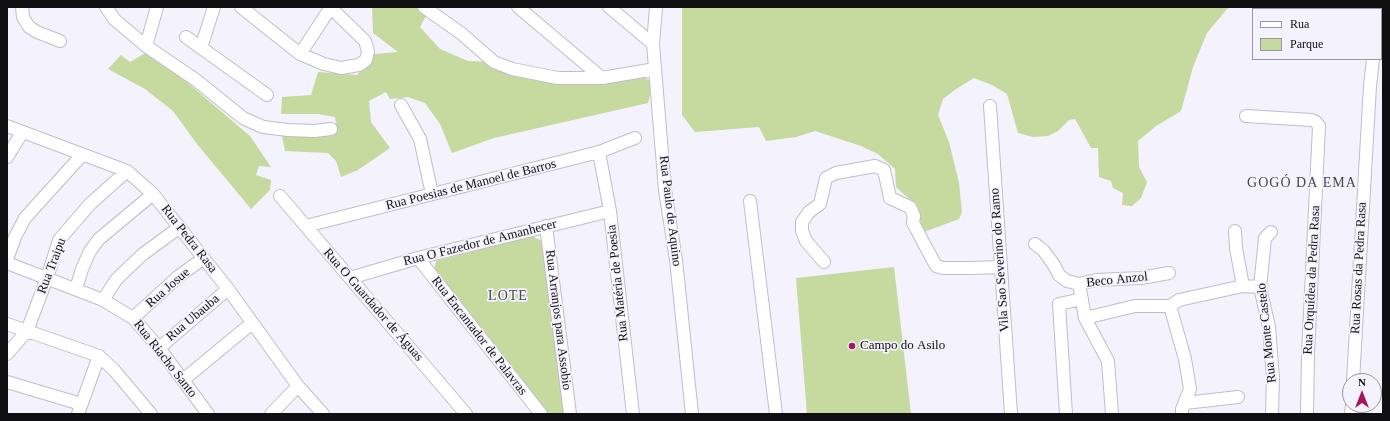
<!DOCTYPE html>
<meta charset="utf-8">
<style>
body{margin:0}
#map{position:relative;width:1390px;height:421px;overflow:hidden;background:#f3f2fd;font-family:"Times New Roman",serif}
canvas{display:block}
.frame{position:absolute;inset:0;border:8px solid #0f0f12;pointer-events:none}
.legend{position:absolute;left:1252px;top:8px;width:130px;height:52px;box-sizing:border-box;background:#f3f2fd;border:1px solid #98979f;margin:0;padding:5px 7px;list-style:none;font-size:12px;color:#0f0f12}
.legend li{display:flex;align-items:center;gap:8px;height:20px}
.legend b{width:20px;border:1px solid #98979f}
.north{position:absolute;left:1342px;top:373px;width:40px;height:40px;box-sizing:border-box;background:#f3f2fd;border:1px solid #98979f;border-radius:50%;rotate:0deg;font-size:11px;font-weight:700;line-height:16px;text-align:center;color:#0f0f12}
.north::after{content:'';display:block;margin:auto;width:14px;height:18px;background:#a5175a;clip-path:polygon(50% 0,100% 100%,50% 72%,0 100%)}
</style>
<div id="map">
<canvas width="1390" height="421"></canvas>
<div class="frame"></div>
<ul class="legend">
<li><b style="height:5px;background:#fff"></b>Rua</li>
<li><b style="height:11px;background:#c6d99e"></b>Parque</li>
</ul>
<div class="north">N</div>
</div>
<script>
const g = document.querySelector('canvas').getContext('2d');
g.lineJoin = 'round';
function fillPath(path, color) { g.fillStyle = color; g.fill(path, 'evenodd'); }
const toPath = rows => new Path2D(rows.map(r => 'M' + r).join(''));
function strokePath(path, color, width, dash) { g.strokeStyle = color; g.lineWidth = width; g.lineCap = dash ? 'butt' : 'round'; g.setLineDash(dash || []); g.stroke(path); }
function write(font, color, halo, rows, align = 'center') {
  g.font = font + ' "Times New Roman",serif'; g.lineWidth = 3.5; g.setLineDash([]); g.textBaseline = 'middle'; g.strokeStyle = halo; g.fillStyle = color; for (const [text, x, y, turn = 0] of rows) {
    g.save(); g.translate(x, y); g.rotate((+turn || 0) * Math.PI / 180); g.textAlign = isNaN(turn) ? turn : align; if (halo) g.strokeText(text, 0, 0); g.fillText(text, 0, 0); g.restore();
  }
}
fillPath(toPath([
 [372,7,418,7,429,10,420,27,440,49,468,61,494,62,558,78,639,72,653,84,648,103,494,138,452,153,440,124,425,103,408,97,390,99,386,92,369,101,371,122,390,148,358,170,341,177,336,161,328,153,285,151,282,136,337,131,335,117,318,114,281,114,282,97,311,95,318,72,357,75,374,54,398,52,373,33],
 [682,7,1231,7,1227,9,1207,33,1193,67,1181,111,1156,126,1138,141,1139,167,1147,182,1141,198,1132,206,1122,205,1123,193,1113,188,1111,181,1099,177,1098,148,1091,148,1075,119,1069,120,1058,131,1048,136,1033,137,1018,133,1007,94,992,85,974,78,956,89,943,99,938,115,949,142,959,183,962,212,959,219,924,232,915,204,896,187,895,169,878,154,861,146,815,131,796,137,766,141,759,127,695,132,682,115],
 [147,52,181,77,250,136,271,167,259,166,256,175,271,180,270,190,251,209,197,144,173,111,145,89,108,69,121,55,130,62],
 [532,236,542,241,564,414,548,414,434,270,436,261],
 [894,267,911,414,807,414,796,278]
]), '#c6d99e');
const minor = toPath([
 [22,7,23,17,29,27,37,32,60,41],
 [106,7,115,20,146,46,196,80,243,118,263,127,288,130,314,131,331,129],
 [241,7,300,54,324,64,341,68,359,65,366,60,368,51,365,41,330,7],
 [424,7,462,34,494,62,512,69,558,78,602,78,655,69],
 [518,7,602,78],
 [609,7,653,44],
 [656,7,653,44,665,190,676,260,692,414],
 [186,37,267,95],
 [146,46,157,7],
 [201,48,214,7],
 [300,54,331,7],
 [401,105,420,139,432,194],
 [990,106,1011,414],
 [1246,116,1312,120,1316,122,1319,126,1308,354,1307,414],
 [7,126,127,171,153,194,228,289,298,386,323,414],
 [599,152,610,211,633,414],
 [7,157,22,133],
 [280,196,466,414],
 [750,201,776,414],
 [306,226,599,152,635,138],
 [546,226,570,414],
 [1235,231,1236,248,1243,286],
 [1271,232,1265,238,1260,287,1269,327,1273,378,1272,414],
 [1035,244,1043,250,1054,265,1059,275,1067,281,1079,284,1096,280,1141,278,1169,273],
 [418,258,541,414],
 [7,259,15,237,25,218,82,155],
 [824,262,806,241,802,231,802,222,809,212,820,204,826,178,836,173,875,166,884,170,890,198,910,207,914,216,913,223,936,266,943,268,971,268,1001,267],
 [7,263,103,300,133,318,159,348,208,414],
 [350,278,418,258,610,211],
 [1079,284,1085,318,1108,361,1112,414],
 [76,289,82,269,90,251,99,239,153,194],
 [103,300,116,280,125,271,143,254,180,227],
 [1170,306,1185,359,1190,389,1182,409,1182,414],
 [133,318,179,276,204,258],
 [1085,318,1135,306,1170,306,1179,300,1243,286,1260,287],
 [7,324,99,356,114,370,151,414],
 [159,348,228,289],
 [7,354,27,331,47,278,59,240,90,204,127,171],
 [183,380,252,323],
 [1353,381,1370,86,1373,59],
 [7,382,81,404],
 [1185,403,1238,397],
 [78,414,99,356],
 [271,414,298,386],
 [1066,414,1059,304,1082,299],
 [1351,414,1352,405]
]);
strokePath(minor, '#bfbec9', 14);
strokePath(minor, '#fff', 12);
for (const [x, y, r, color] of [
 [852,346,4,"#a5175a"]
]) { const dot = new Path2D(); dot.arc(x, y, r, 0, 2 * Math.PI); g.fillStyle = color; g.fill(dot); strokePath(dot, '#f3f2fd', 1.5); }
write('13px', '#0f0f12', '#f3f2fd', [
 ["Rua Poesias de Manoel de Barros",471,185,-14],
 ["Rua Paulo de Aquino",670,211,83],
 ["Rua Pedra Rasa",189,239,52],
 ["Rua O Fazedor de Amanhecer",480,243,-14],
 ["Vila Sao Severino do Ramo",1000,260,-94],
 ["Rua Traipu",52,266,-69],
 ["Rua Rosas da Pedra Rasa",1359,268,-87],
 ["Beco Anzol",1117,280,-6],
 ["Rua Orquídea da Pedra Rasa",1312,280,-87],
 ["Rua Matéria de Poesia",618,283,-96],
 ["Rua Josue",168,288,-41],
 ["Rua O Guardador de Águas",373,305,49],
 ["Rua Ubauba",193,318,-40],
 ["Rua Arranjos para Assobio",558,320,83],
 ["Rua Monte Castelo",1267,333,-96],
 ["Rua Encantador de Palavras",479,336,52],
 ["Rua Riacho Santo",165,359,52]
]);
write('13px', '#0f0f12', '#f3f2fd', [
 ["Campo do Asilo",860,346]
], 'left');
g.letterSpacing = '1px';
write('14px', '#494851', '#f3f2fd', [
 ["GOGÓ DA EMA",1302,183],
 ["LOTE",508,296]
]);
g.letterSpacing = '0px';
</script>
